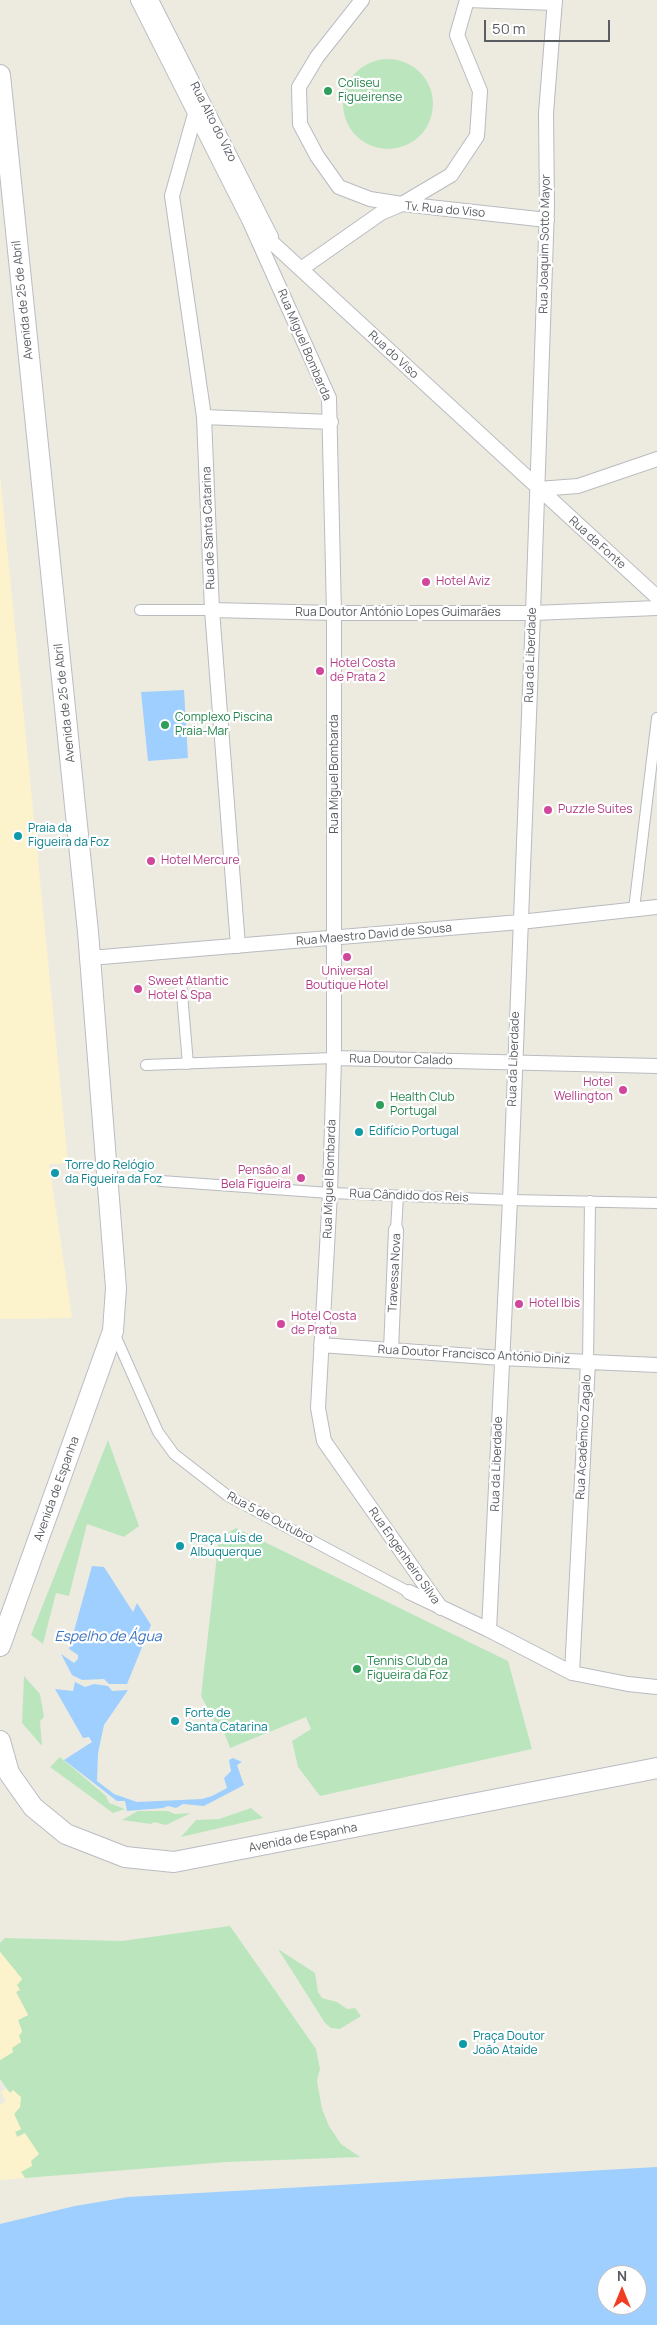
<!DOCTYPE html>
<meta charset="utf-8">
<style>
body{margin:0}
#map{position:relative;width:657px;height:2325px;overflow:hidden;background:#edebe0;font-family:Manrope,sans-serif}
canvas{display:block}
.north{position:absolute;left:597px;top:2265px;width:50px;height:50px;box-sizing:border-box;background:#fff;border:1px solid #bdbec0;border-radius:50%;rotate:0deg;font-size:14px;font-weight:700;line-height:20px;text-align:center;color:#595d62}
.north::after{content:'';display:block;margin:auto;width:18px;height:22px;background:#f13e22;clip-path:polygon(50% 0,100% 100%,50% 72%,0 100%)}
.scale{position:absolute;left:484px;top:20px;width:126px;height:22px;box-sizing:border-box;border:2px solid #595d62;border-top:0;padding-left:6px;font-size:15px;line-height:18px;white-space:nowrap;color:#595d62;-webkit-text-stroke:4px #fff;paint-order:stroke}
</style>
<div id="map">
<canvas width="657" height="2325"></canvas>
<div class="north">N</div>
<div class="scale">50 m</div>
</div>
<script>
const g = document.querySelector('canvas').getContext('2d');
g.lineJoin = 'round';
function fillPath(path, color) { g.fillStyle = color; g.fill(path, 'evenodd'); }
const toPath = rows => new Path2D(rows.map(r => 'M' + r).join(''));
function strokePath(path, color, width, dash) { g.strokeStyle = color; g.lineWidth = width; g.lineCap = dash ? 'butt' : 'round'; g.setLineDash(dash || []); g.stroke(path); }
function write(font, color, halo, rows, align = 'center') {
  g.font = font + ' Manrope,sans-serif'; g.lineWidth = 4.5; g.setLineDash([]); g.textBaseline = 'middle'; g.strokeStyle = halo; g.fillStyle = color; for (const [text, x, y, turn = 0] of rows) {
    g.save(); g.translate(x, y); g.rotate((+turn || 0) * Math.PI / 180); g.textAlign = isNaN(turn) ? turn : align; if (halo) g.strokeText(text, 0, 0); g.fillText(text, 0, 0); g.restore();
  }
}
fillPath(toPath([
 '343 104a45 45 0 1 1 90 0a45 45 0 1 1-90 0Z',
 [108,1440,139,1526,124,1537,87,1524,69,1596,56,1593,43,1644,31,1635],
 [236,1528,508,1661,532,1749,320,1796,298,1767,292,1741,311,1729,306,1717,230,1748,222,1727,216,1724,201,1696,219,1538],
 [24,1676,40,1694,44,1717,40,1721,42,1746,22,1723],
 [60,1757,106,1796,109,1803,125,1809,113,1813,50,1767],
 [251,1808,263,1818,181,1837,196,1820,219,1819],
 [138,1811,168,1811,175,1814,191,1813,166,1825,154,1822,151,1824,122,1820],
 [230,1926,316,2049,320,2069,317,2081,322,2109,329,2126,341,2144,360,2157,227,2162,25,2178,21,2172,25,2133,18,2138,15,2132,21,2129,14,2114,20,2107,0,2079,0,2060,13,2052,11,2048,22,2031,18,2020,28,2015,16,1992,17,1985,22,1979,0,1952,0,1943,5,1938,122,1941],
 [278,1949,315,1973,318,1992,322,1998,337,2002,347,2009,355,2008,361,2016,340,2029,331,2028,325,2023]
]), '#bbe6bd');
fillPath(toPath([
 [0,476,68,1163,49,1164,72,1318,0,1319],
 [0,1952,22,1979,17,1985,20,1990,16,1992,28,2015,18,2020,22,2032,19,2035,21,2042,12,2048,13,2052,0,2060],
 [6,2089,10,2093,13,2090,21,2097,20,2107,14,2114,21,2129,15,2132,17,2137,25,2133,39,2154,31,2161,32,2166,21,2172,25,2178,0,2180,0,2105,6,2101,1,2092]
]), '#fcf3cc');
fillPath(toPath([
 [184,690,188,758,148,761,141,692],
 [92,1566,104,1567,133,1612,137,1603,151,1625,127,1684,109,1684,104,1679,82,1680,72,1675,61,1654,74,1663,78,1659,78,1655,69,1649],
 [75,1682,85,1687,94,1684,108,1686,112,1691,128,1690,104,1725,98,1753,97,1781,114,1794,137,1802,202,1799,212,1796,227,1788,224,1778,231,1771,229,1760,233,1758,242,1762,237,1765,244,1785,204,1806,183,1804,176,1808,168,1806,163,1808,127,1811,125,1801,117,1801,64,1760,92,1742,89,1737,83,1738,55,1689,73,1691],
 [657,2167,657,2325,0,2325,0,2224,75,2206,128,2197],
 [607,2275,637,2275,637,2305,607,2305]
]), '#9ecfff');
const pedestrian = toPath([
 [140,610,212,610],
 [634,909,657,718],
 [181,982,188,1064],
 [146,1065,334,1058],
 [161,1181,330,1193,510,1200,657,1203],
 [396,1230,398,1196],
 [114,1333,158,1432,174,1454,228,1496,409,1592],
 [588,1362,590,1201]
]);
const minor = toPath([
 [138,0,249,220,329,398,334,613,334,1058,330,1193,318,1408,324,1441,441,1608],
 [151,0,271,237],
 [362,0,317,57,299,87,300,124,317,156,339,187,370,199,402,204,451,175,477,136,480,91,457,35,467,0],
 [467,0,555,3],
 [195,114,172,196,204,417,212,610,238,946],
 [253,225,657,597],
 [301,269,381,213,402,204,547,220],
 [204,417,331,422],
 [538,489,578,486,657,459],
 [212,610,334,613,533,613,657,608],
 [90,958,520,922,657,907],
 [334,1058,657,1066],
 [321,1345,501,1358,657,1365],
 [391,1350,396,1230],
 [409,1592,489,1630,572,1673,628,1684,657,1687],
 [489,1630,510,1200,533,613,547,208,546,113,555,0],
 [572,1673,588,1362]
]);
const secondary = toPath([
 [0,75,88,932,116,1288,113,1331,0,1646],
 [0,1741,9,1773,33,1807,66,1834,125,1857,174,1862,657,1768]
]);
strokePath(pedestrian, '#b8bbc0', 12);
strokePath(minor, '#b8bbc0', 16);
strokePath(secondary, '#b9bcc3', 22);
strokePath(pedestrian, '#fff', 10);
strokePath(minor, '#fff', 14);
strokePath(secondary, '#fff', 20);
for (const [x, y, r, color] of [
 [328,91,5,"#2e9e5b"],
 [426,582,5,"#d1479c"],
 [320,671,5,"#d1479c"],
 [165,725,5,"#2e9e5b"],
 [548,810,5,"#d1479c"],
 [18,836,5,"#0f9aa8"],
 [151,861,5,"#d1479c"],
 [347,957,5,"#d1479c"],
 [138,989,5,"#d1479c"],
 [623,1090,5,"#d1479c"],
 [380,1105,5,"#2e9e5b"],
 [359,1132,5,"#0f9aa8"],
 [55,1173,5,"#0f9aa8"],
 [301,1178,5,"#d1479c"],
 [519,1304,5,"#d1479c"],
 [281,1324,5,"#d1479c"],
 [180,1546,5,"#0f9aa8"],
 [357,1669,5,"#2e9e5b"],
 [175,1721,5,"#0f9aa8"],
 [463,2044,5,"#0f9aa8"]
]) { const dot = new Path2D(); dot.arc(x, y, r, 0, 2 * Math.PI); g.fillStyle = color; g.fill(dot); strokePath(dot, '#fff', 2); }
write('12px', '#27864d', '#fff', [
 ["Coliseu",338,84],
 ["Figueirense",338,98],
 ["Complexo Piscina",175,718],
 ["Praia-Mar",175,732],
 ["Health Club",390,1098],
 ["Portugal",390,1112],
 ["Tennis Club da",367,1662],
 ["Figueira da Foz",367,1676]
], 'left');
write('12px', '#595d62', '#fff', [
 ["Rua Alto do Vizo",213,122,63],
 ["Tv. Rua do Viso",445,210,5],
 ["Rua Joaquim Sotto Mayor",545,244,-89],
 ["Avenida de 25 de Abril",23,300,-96],
 ["Rua Miguel Bombarda",304,345,67],
 ["Rua do Viso",393,355,43],
 ["Rua de Santa Catarina",209,528,-92],
 ["Rua da Fonte",597,543,42],
 ["Rua Doutor António Lopes Guimarães",398,613],
 ["Rua da Liberdade",531,655,-88],
 ["Avenida de 25 de Abril",65,703,-96],
 ["Rua Miguel Bombarda",335,774,-90],
 ["Rua Maestro David de Sousa",374,935,-5],
 ["Rua da Liberdade",514,1059,-88],
 ["Rua Doutor Calado",401,1060,1],
 ["Rua Miguel Bombarda",330,1179,-88],
 ["Rua Cândido dos Reis",409,1196,2],
 ["Travessa Nova",395,1273,-87],
 ["Rua Doutor Francisco António Diniz",474,1355,3],
 ["Rua Académico Zagalo",584,1437,-87],
 ["Rua da Liberdade",497,1464,-88],
 ["Avenida de Espanha",57,1489,-70],
 ["Rua 5 de Outubro",270,1518,28],
 ["Rua Engenheiro Silva",404,1556,55],
 ["Avenida de Espanha",303,1838,-11]
]);
write('12px', '#b23c85', '#fff', [
 ["Hotel Aviz",436,582],
 ["Hotel Costa",330,664],
 ["de Prata 2",330,678],
 ["Puzzle Suites",558,810],
 ["Hotel Mercure",161,861],
 ["Universal",347,972,"center"],
 ["Boutique Hotel",347,986,"center"],
 ["Sweet Atlantic",148,982],
 ["Hotel & Spa",148,996],
 ["Hotel",613,1083,"right"],
 ["Wellington",613,1097,"right"],
 ["Pensão al",291,1171,"right"],
 ["Bela Figueira",291,1185,"right"],
 ["Hotel Ibis",529,1304],
 ["Hotel Costa",291,1317],
 ["de Prata",291,1331]
], 'left');
write('12px', '#0d838f', '#fff', [
 ["Praia da",28,829],
 ["Figueira da Foz",28,843],
 ["Edifício Portugal",369,1132],
 ["Torre do Relógio",65,1166],
 ["da Figueira da Foz",65,1180],
 ["Praça Luís de",190,1539],
 ["Albuquerque",190,1553],
 ["Forte de",185,1714],
 ["Santa Catarina",185,1728],
 ["Praça Doutor",473,2037],
 ["João Ataíde",473,2051]
], 'left');
write('italic 14px', '#3973bf', '#fff', [
 ["Espelho de Água",108,1637]
]);
</script>
